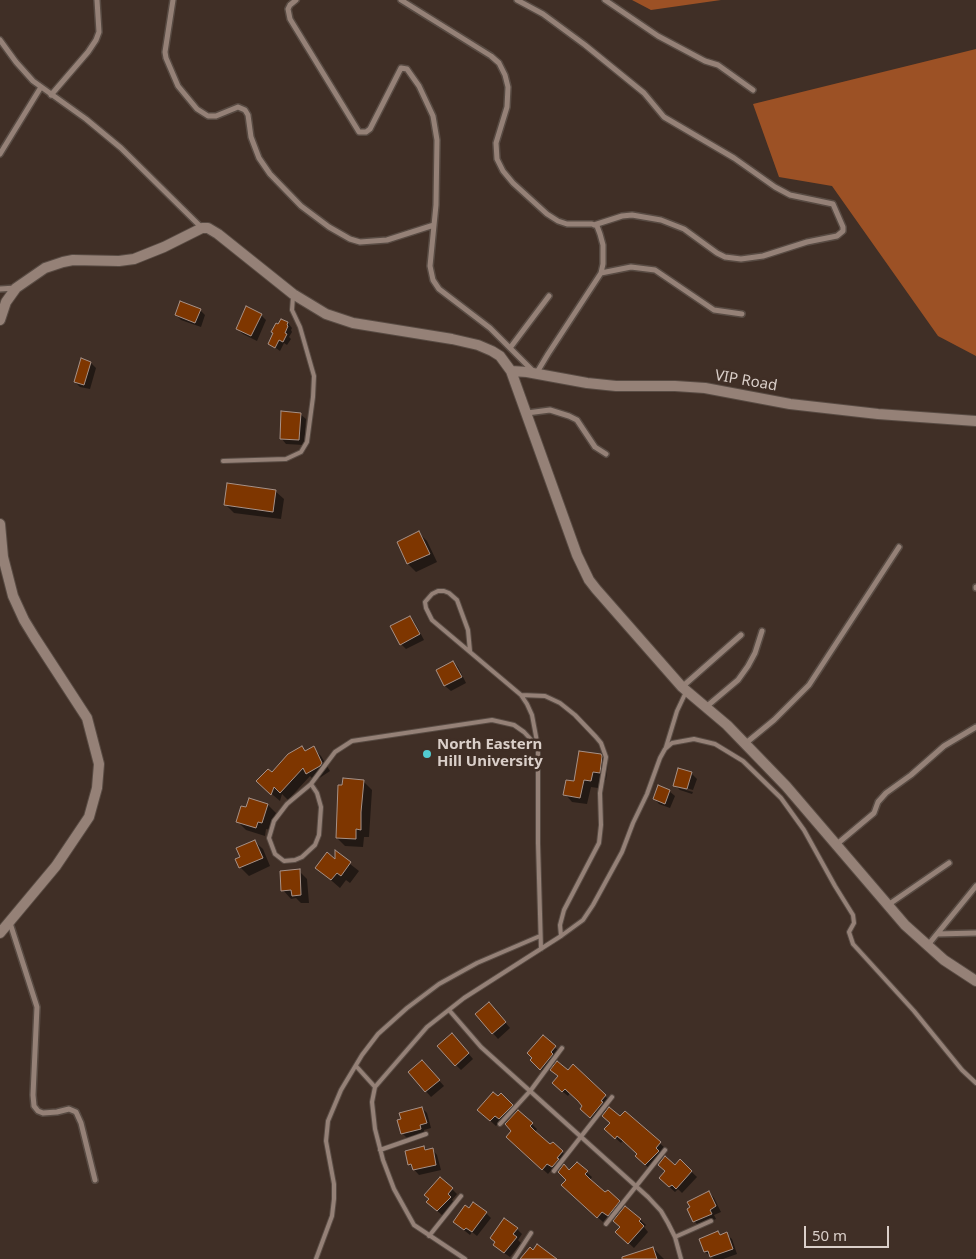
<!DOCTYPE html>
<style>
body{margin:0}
#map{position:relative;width:976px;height:1259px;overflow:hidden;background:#402f26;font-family:"Noto Sans",sans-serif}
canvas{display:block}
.scale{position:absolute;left:804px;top:1226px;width:85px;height:22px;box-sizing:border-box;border:2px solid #dacfc9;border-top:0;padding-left:6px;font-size:15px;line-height:18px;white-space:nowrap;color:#dacfc9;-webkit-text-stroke:4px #402f26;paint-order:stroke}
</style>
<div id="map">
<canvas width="976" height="1259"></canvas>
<div class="scale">50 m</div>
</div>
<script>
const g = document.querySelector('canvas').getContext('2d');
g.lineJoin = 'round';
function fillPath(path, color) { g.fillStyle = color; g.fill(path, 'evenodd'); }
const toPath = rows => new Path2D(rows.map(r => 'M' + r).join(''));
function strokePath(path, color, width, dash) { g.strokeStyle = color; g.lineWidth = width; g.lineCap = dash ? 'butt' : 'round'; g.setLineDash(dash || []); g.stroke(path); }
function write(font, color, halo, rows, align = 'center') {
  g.font = font + ' "Noto Sans",sans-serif'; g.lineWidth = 5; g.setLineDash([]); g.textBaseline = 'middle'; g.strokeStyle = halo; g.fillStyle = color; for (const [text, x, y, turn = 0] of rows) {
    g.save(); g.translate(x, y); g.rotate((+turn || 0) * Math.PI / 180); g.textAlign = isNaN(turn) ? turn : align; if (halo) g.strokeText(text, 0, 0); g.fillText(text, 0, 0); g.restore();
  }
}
fillPath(toPath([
 [632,0,721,0,651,10],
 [976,49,976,356,938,336,832,186,779,177,753,104]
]), '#9c5125');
fillPath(toPath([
 [200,310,205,315,201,327,181,320,176,315],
 [261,315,266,320,257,341,243,334,237,329],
 [288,323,292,328,291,330,292,332,289,337,291,339,287,345,284,343,280,351,269,343],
 [91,363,96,368,90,389,80,387,75,382],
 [300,414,306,419,304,445,286,444,281,438],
 [275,491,284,499,281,519,234,513,226,505],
 [419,533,427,541,437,562,416,572,408,564,399,542],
 [410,617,415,623,424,640,406,649,401,644],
 [453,662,458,667,466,683,451,691,445,686,437,670],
 [302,748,306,752,313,748,321,756,330,771,315,781,310,776,288,800,282,794,280,801,266,789,272,774],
 [601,756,608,763,606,780,600,778,598,788,591,787,587,804,572,802,565,794],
 [691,773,697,779,693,790,679,786,679,788,693,792,692,794,680,790,675,785],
 [364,782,372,790,369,837,364,837,363,847,345,846,337,838],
 [669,791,675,796,670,808,659,804,654,798],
 [250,800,268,805,276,813,270,830,266,829,265,836,246,830,238,822,247,809],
 [254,841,263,849,270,866,249,876,240,867,237,859,242,857],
 [336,853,359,871,350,883,346,880,340,888,317,868,336,861],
 [299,871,307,879,309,903,301,903,296,898,291,899,283,890],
 [494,1009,510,1028,498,1039,476,1014],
 [543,1037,560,1052,556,1058,557,1060,556,1061,568,1071,573,1066,610,1101,605,1107,608,1110,621,1118,625,1112,665,1148,660,1154,665,1158,675,1167,680,1161,697,1177,682,1193,678,1189,675,1192,665,1183,666,1170,663,1158,651,1170,636,1156,638,1154,623,1140,621,1143,611,1134,612,1123,602,1114,596,1122,586,1114,584,1106,570,1093,568,1096,558,1088,559,1076,550,1068,546,1074,531,1060],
 [457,1040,473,1059,461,1070,456,1065],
 [427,1067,444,1086,431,1097,410,1073],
 [501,1095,537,1129,535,1132,550,1146,553,1143,567,1157,561,1164,570,1172,577,1164,592,1177,590,1180,606,1194,619,1201,646,1225,644,1227,648,1232,634,1248,622,1237,621,1227,614,1220,608,1216,603,1222,568,1190,568,1180,558,1171,553,1168,548,1174,513,1142,513,1131,505,1123,501,1120,496,1126,484,1115],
 [422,1108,427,1113,431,1128,424,1130,425,1134,407,1138,402,1133],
 [424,1147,428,1150,432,1149,437,1155,441,1170,419,1175,409,1164],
 [452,1189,457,1194,452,1200,455,1203,443,1216,433,1207],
 [709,1192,714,1198,721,1212,714,1215,716,1219,699,1226,694,1221],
 [469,1209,486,1213,491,1218,477,1236,472,1232,470,1235,460,1227],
 [517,1229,522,1234,518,1240,521,1243,510,1257,500,1250],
 [718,1233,721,1236,726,1234,732,1239,737,1254,723,1259,714,1259,705,1252],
 [653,1248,664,1259,633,1259]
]), '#0007');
const building = toPath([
 [180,301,201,309,195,323,175,315,180,301],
 [246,306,262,314,251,336,236,329,246,306],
 [281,319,288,322,287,325,288,326,285,333,287,334,283,342,279,340,275,348,268,344,273,333,271,332,276,323,278,324,281,319],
 [81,358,91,362,84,385,74,382,81,358],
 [281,411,301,413,299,440,280,439,281,411],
 [227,483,276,490,273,512,224,505,227,483],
 [419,531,430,554,407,564,397,542,419,531],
 [410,616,420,634,400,645,390,626,410,616],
 [453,661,462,677,444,686,436,670,453,661],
 [302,746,305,751,314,746,322,763,320,766,306,774,303,768,280,793,274,787,271,795,256,781,268,769,272,772,288,754,302,746],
 [579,751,601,754,602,756,600,773,593,772,591,781,584,780,580,798,563,795,566,780,574,781,579,751],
 [678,768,692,772,687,789,673,786,678,768],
 [343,778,364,780,361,812,361,830,356,829,356,839,336,838,338,785,342,785,343,778],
 [658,785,670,790,665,804,653,799,658,785],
 [249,798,268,804,262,823,258,822,256,828,236,822,241,806,246,807,249,798],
 [255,840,263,858,239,868,235,859,240,857,236,848,255,840],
 [335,850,351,862,341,876,337,873,331,880,315,868,327,852,335,859,335,850],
 [300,869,301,895,292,896,291,890,281,891,280,871,300,869],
 [489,1002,506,1022,492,1034,475,1014,489,1002],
 [452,1033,469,1053,455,1066,437,1046,452,1033],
 [543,1035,556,1046,551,1052,553,1054,540,1070,530,1060,532,1058,527,1053,543,1035],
 [422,1060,440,1080,425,1092,408,1072,422,1060],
 [557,1061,568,1070,573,1064,606,1095,601,1101,603,1102,590,1118,580,1109,582,1106,578,1101,565,1089,562,1092,552,1083,558,1076,550,1070,557,1061],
 [493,1092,498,1096,501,1093,513,1105,499,1119,495,1116,490,1121,477,1110,493,1092],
 [422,1107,427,1123,420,1125,421,1129,401,1134,397,1120,401,1119,399,1113,422,1107],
 [609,1107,620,1116,625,1111,661,1142,656,1148,659,1151,645,1165,635,1156,637,1154,622,1140,617,1136,615,1139,604,1129,610,1123,602,1116,609,1107],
 [518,1110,533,1123,530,1126,535,1131,550,1144,553,1142,563,1151,557,1158,559,1159,552,1167,547,1164,542,1170,506,1137,511,1131,505,1124,518,1110],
 [424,1146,425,1150,433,1148,436,1165,413,1170,411,1164,408,1165,405,1151,424,1146],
 [665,1156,675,1165,680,1159,692,1171,676,1189,672,1185,669,1187,659,1178,665,1171,658,1165,665,1156],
 [577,1162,588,1171,585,1174,590,1179,605,1192,608,1190,620,1201,608,1216,602,1212,597,1218,561,1185,566,1180,558,1172,564,1164,569,1170,577,1162],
 [440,1177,453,1188,448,1194,451,1197,437,1211,426,1202,429,1199,424,1195,440,1177],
 [709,1191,716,1206,710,1210,712,1214,693,1222,687,1209,690,1207,687,1202,709,1191],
 [473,1202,487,1212,472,1232,466,1228,464,1230,453,1222,465,1205,469,1208,473,1202],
 [625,1206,641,1219,639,1221,644,1226,628,1244,615,1232,620,1227,613,1221,625,1206],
 [504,1218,518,1228,513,1234,517,1237,504,1253,493,1245,495,1242,490,1238,504,1218],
 [718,1231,720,1235,727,1232,733,1249,710,1257,708,1251,704,1252,699,1239,718,1231],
 [537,1244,557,1259,520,1259,530,1247,533,1250,537,1244],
 [653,1247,657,1259,622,1259,622,1257,653,1247]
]);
fillPath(building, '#7e3600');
strokePath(building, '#a69187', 1);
const lane = toPath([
 [223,461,286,459,301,452,307,442,313,397,314,376,300,327,292,310,293,297],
 [470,651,468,630,457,600,449,593,444,591,438,591,432,594,425,602,426,608,432,620,521,695,527,704,532,715,538,747,538,843,541,949],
 [521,695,545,696,560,703,575,715,596,737,601,743,606,757,600,793,601,825,599,843,564,910,560,925,561,936],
 [666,747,677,711,686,692],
 [311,784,317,793,321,807,319,835,315,845,302,857,295,860,284,861,275,854,269,838,274,821,287,804,311,784,335,752,352,741,492,720,514,725,524,732,538,747],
 [449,1010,481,1047,648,1197,661,1211,668,1223,675,1237,681,1259],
 [356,1066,375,1087],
 [500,1124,531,1090,562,1048],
 [380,1150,426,1134],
 [554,1171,612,1097],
 [606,1224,665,1150],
 [429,1236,461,1196],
 [675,1237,711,1221],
 [316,1259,332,1216,334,1199,334,1184,326,1141,328,1121,341,1090,362,1055,378,1034,407,1008,439,984,477,963,540,936],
 [465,1259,414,1225,394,1189,383,1160,375,1129,372,1102,375,1087,427,1027,464,998,561,936,583,920,593,905,622,852,633,823,647,794,660,758,665,749,672,743,694,739,715,744,743,761,781,798,804,830,835,886,853,915,854,923,849,932,853,944,914,1011,962,1070,976,1083],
 [514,1259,531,1233]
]);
const street = toPath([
 [173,0,165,52,166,58,178,86,197,109,208,116,216,116,238,107,245,110,248,115,251,137,259,158,270,174,301,206,329,227,350,239,360,242,387,240,434,225],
 [296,0,290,5,288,9,290,19,359,132,366,132,370,129,401,68,407,69,419,86,433,116,437,140,436,205,430,266,433,280,439,289,490,328,536,374,548,354,601,273,603,264,603,245,600,234,597,226,592,224,567,224,558,221,547,214,513,183,503,171,497,159,496,143,507,107,508,87,505,75,499,63,491,56,401,0],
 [517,0,543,14,585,45,644,93,664,117,734,158,775,187,790,195,833,204,843,227,843,231,837,236,807,242,763,256,741,259,725,257,717,253,684,229,661,220,632,215,622,216,594,225],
 [605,0,658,36,705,61,718,65,753,90],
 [0,40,16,62,33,81,86,119,121,148,202,228],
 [51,95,88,52,96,40,99,32,97,0],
 [0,154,41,87],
 [601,273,631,267,655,270,714,310,742,314],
 [0,289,16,288],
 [510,348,549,296],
 [527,413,550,410,569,416,577,420,595,447,606,454],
 [976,587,976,588],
 [682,687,741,635],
 [706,707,738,680,748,666,755,653,762,631],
 [746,743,774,720,809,685,899,547],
 [837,844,874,813,878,802,886,793,911,775,944,746,976,727],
 [888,905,949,863],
 [10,923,37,1007,33,1095,34,1106,38,1111,43,1113,57,1112,69,1109,76,1112,81,1123,95,1180],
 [937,934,976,933],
 [928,945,976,886]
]);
const secondary = toPath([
 [0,320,6,302,16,288,45,268,63,262,73,260,119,261,134,259,164,247,202,228,208,228,218,234,293,294,326,314,353,323,452,339,478,345,492,351,500,356,511,371,577,555,589,580,596,589,682,687,727,725,786,786,905,925,944,960,976,981],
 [511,371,527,372,587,383,616,386,675,386,705,388,790,404,878,414,976,421],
 [0,524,3,557,13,596,24,620,35,638,87,718,99,764,97,788,89,817,56,866,0,933]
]);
strokePath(lane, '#584b43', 6);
strokePath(street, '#584b43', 8);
strokePath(secondary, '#584b43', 12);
strokePath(lane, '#958177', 4);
strokePath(street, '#958177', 5);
strokePath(secondary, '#958177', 10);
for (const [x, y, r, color] of [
 [427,754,5,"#52ccd1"]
]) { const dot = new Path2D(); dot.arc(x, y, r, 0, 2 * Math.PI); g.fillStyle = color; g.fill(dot); strokePath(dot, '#402f26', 2); }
write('15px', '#dacfc9', '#402f26', [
 ["VIP Road",746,381,10]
]);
write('bold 15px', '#dacfc9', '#402f26', [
 ["North Eastern",437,745],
 ["Hill University",437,762]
], 'left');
</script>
